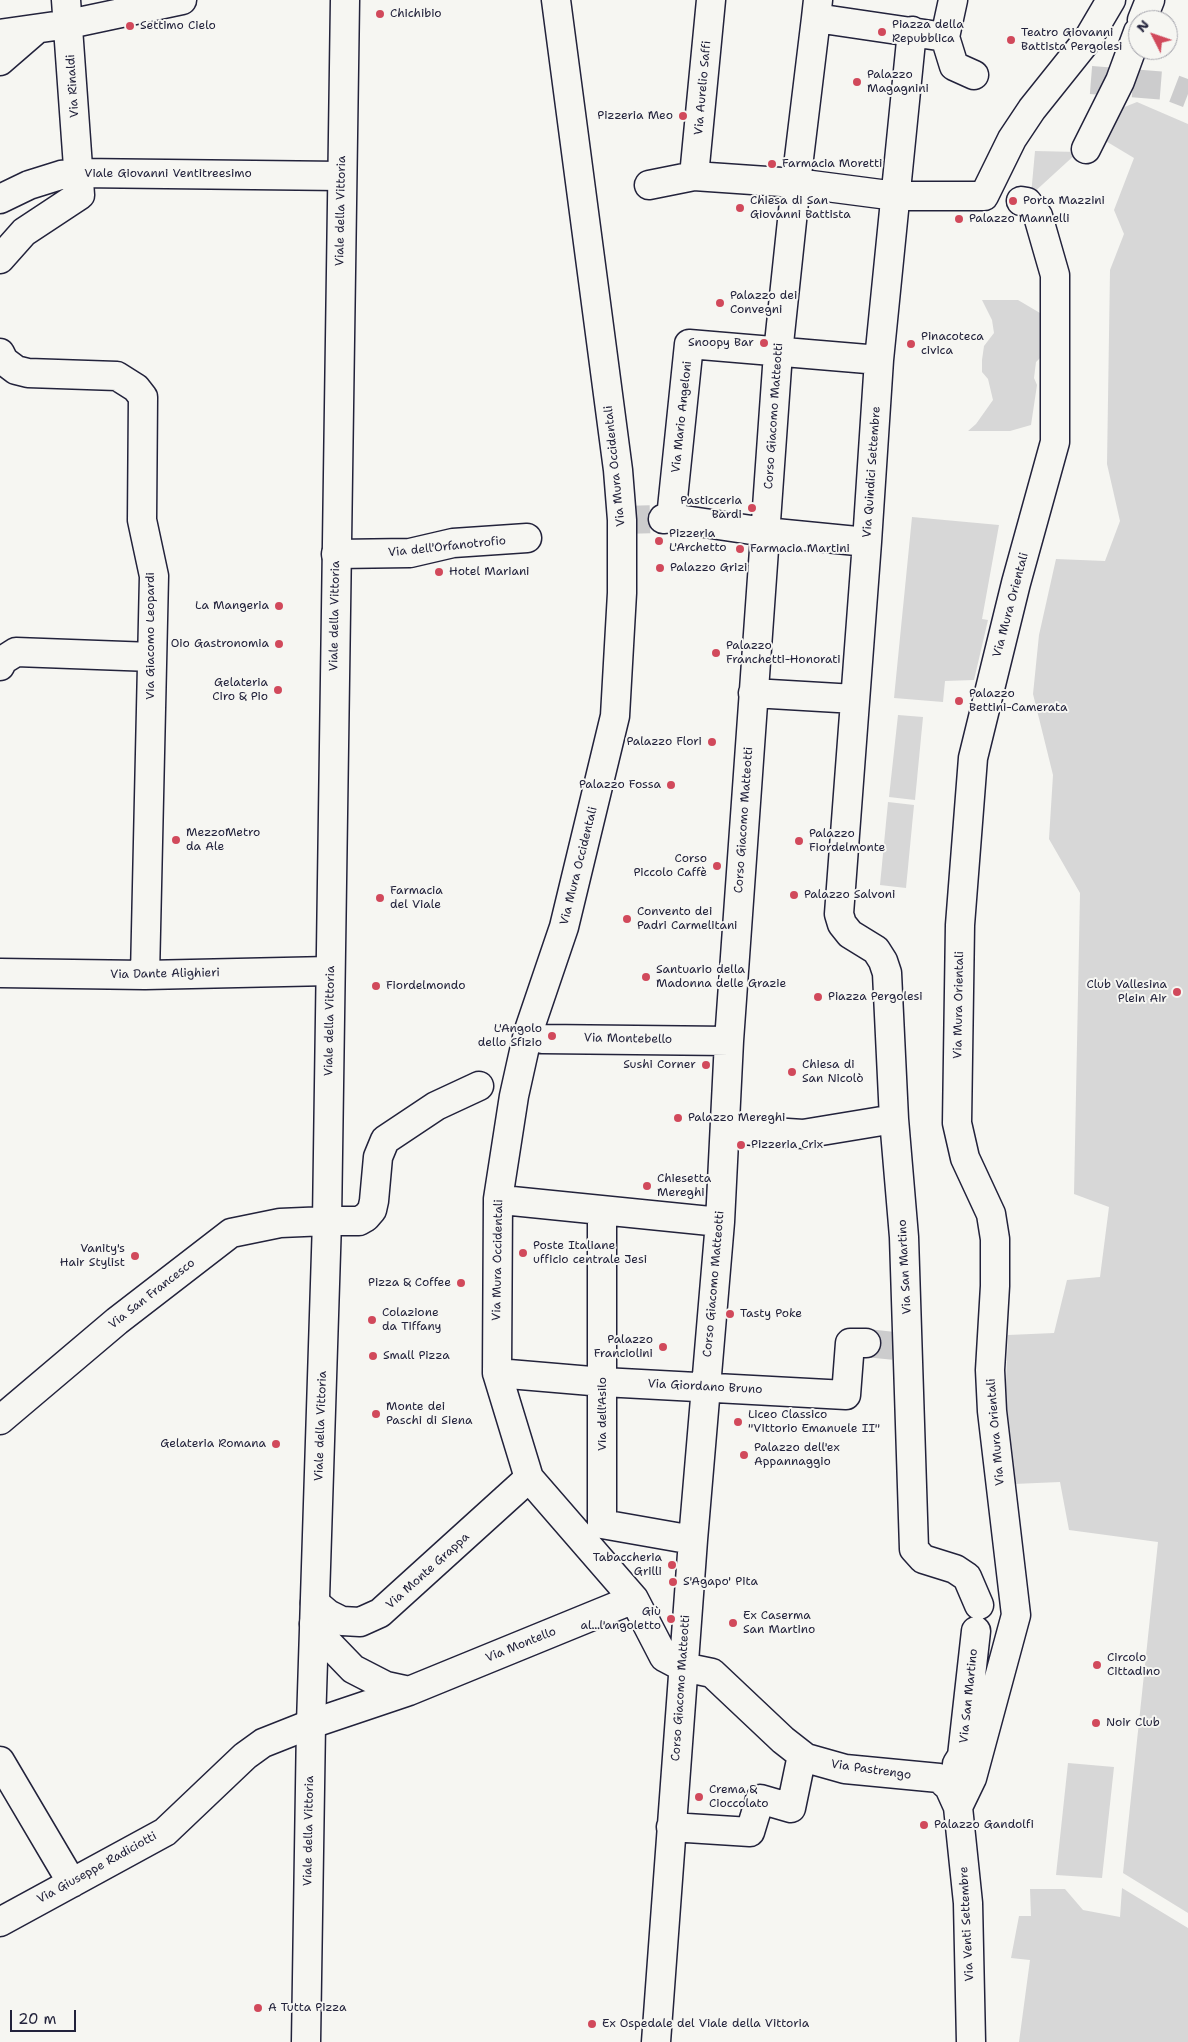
<!DOCTYPE html>
<meta charset="utf-8">
<style>
body{margin:0}
#map{position:relative;width:1188px;height:2042px;overflow:hidden;background:#f6f6f2;font-family:"Shantell Sans",sans-serif}
canvas{display:block}
.north{position:absolute;left:1128px;top:10px;width:50px;height:50px;box-sizing:border-box;background:#f6f6f2;border:1px solid #a1a1a9;border-radius:50%;rotate:311deg;font-size:14px;font-weight:700;line-height:20px;text-align:center;color:#22223b}
.north::after{content:'';display:block;margin:auto;width:18px;height:22px;background:#d1495b;clip-path:polygon(50% 0,100% 100%,50% 72%,0 100%)}
.scale{position:absolute;left:10px;top:2010px;width:66px;height:22px;box-sizing:border-box;border:2px solid #22223b;border-top:0;padding-left:6px;font-size:15px;line-height:18px;white-space:nowrap;color:#22223b;-webkit-text-stroke:4px #f6f6f2;paint-order:stroke}
</style>
<div id="map">
<canvas width="1188" height="2042"></canvas>
<div class="north">N</div>
<div class="scale">20 m</div>
</div>
<script>
const g = document.querySelector('canvas').getContext('2d');
g.lineJoin = 'round';
function fillPath(path, color) { g.fillStyle = color; g.fill(path, 'evenodd'); }
const toPath = rows => new Path2D(rows.map(r => 'M' + r).join(''));
function strokePath(path, color, width, dash) { g.strokeStyle = color; g.lineWidth = width; g.lineCap = dash ? 'butt' : 'round'; g.setLineDash(dash || []); g.stroke(path); }
function write(font, color, halo, rows, align = 'center') {
  g.font = font + ' "Shantell Sans",sans-serif'; g.lineWidth = 4; g.setLineDash([]); g.textBaseline = 'middle'; g.strokeStyle = halo; g.fillStyle = color; for (const [text, x, y, turn = 0] of rows) {
    g.save(); g.translate(x, y); g.rotate((+turn || 0) * Math.PI / 180); g.textAlign = isNaN(turn) ? turn : align; if (halo) g.strokeText(text, 0, 0); g.fillText(text, 0, 0); g.restore();
  }
}
fillPath(toPath([
 [1137,102,1188,124,1188,1913,1123,1873,1158,1542,1069,1530,1060,1482,1014,1484,1005,1404,1008,1335,1054,1333,1067,1280,1100,1277,1109,1207,1074,1194,1080,893,1049,839,1053,775,1033,694,1039,635,1056,559,1105,561,1120,521,1107,464,1110,270,1124,234,1114,210,1134,158,1104,140,1122,108],
 [1035,151,1078,152,1031,195],
 [982,300,1018,300,1040,313,1043,355,1036,362,1034,378,1037,385,1031,425,1010,431,968,431,976,424,993,400,988,379,982,372,982,360,984,346,994,333,992,320],
 [912,517,999,525,982,619,988,620,974,680,945,681,943,702,894,698],
 [898,715,923,717,915,800,889,797],
 [888,802,914,805,906,888,880,885],
 [1068,1763,1114,1767,1102,1878,1056,1875],
 [1122,1888,1188,1928,1188,2042,1019,2042,1030,1960,1011,1958,1019,1916,1031,1916,1030,1889,1065,1889,1083,1910,1120,1917]
]), '#d7d7d7');
strokePath(toPath([
 [1091,80,1167,86,1188,94],
 [622,520,663,519],
 [866,1343,895,1346]
]), '#cccccd', 28, [28, 14]);
const minor = toPath([
 [556,0,618,470,622,520,622,593,615,716,564,927,528,1033,514,1096,498,1199,497,1373,529,1478,634,1599,664,1657,683,1667,712,1673,783,1740,806,1758,845,1769,939,1778,949,1787,958,1807,968,1903,971,2042],
 [818,0,816,18,945,37,953,0],
 [1142,20,1150,0],
 [912,31,879,360,867,542,839,914,842,924,850,934,876,950,883,961,887,973,894,1119,904,1237,914,1549,923,1559,955,1569,967,1577,979,1605],
 [0,34,69,24,182,0],
 [945,37,954,66,974,75],
 [0,61,37,29],
 [1086,149,1120,81,1138,32],
 [694,176,711,0],
 [649,185,694,176,796,183,896,196,984,196,1012,139,1032,109,1088,39,1111,0],
 [0,199,29,185,61,175,79,173,341,176],
 [0,259,24,232,80,195,66,0],
 [0,353,4,361,16,370,28,373,117,376,136,388,143,397,142,520,154,576,145,975],
 [671,518,689,344,879,360],
 [663,519,671,518,765,532,867,542],
 [336,554,410,553,453,543,527,538],
 [0,666,3,660,16,652,152,657],
 [753,693,855,699],
 [0,973,145,975,330,971],
 [528,1033,542,1039,729,1041],
 [725,1129,803,1134,894,1119],
 [512,1201,720,1222],
 [602,1212,602,1524,693,1540],
 [327,1221,359,1221,366,1217,372,1210,374,1201,378,1157,385,1140,436,1106,479,1086],
 [497,1373,603,1382,846,1395,850,1343,866,1343],
 [315,1603,328,1614,342,1621,360,1622,380,1613,529,1478],
 [314,1624,325,1640,353,1669,386,1686,409,1691],
 [0,1761,72,1883],
 [957,1764,962,1756,976,1631],
 [958,1807,972,1778,1016,1615,992,1411,990,1370,995,1286,995,1239,991,1214,965,1158,957,1123,960,925,973,758,1016,583,1055,442,1055,275,1038,216,1027,202,1021,201],
 [671,1827,750,1832,760,1799,791,1808,802,1755],
 [0,1922,165,1832,245,1756,263,1743,311,1724,409,1691,634,1599],
 [656,2042,693,1540,720,1222,729,1041,778,353,796,183,816,18]
]);
const major = toPath([
 [0,1420,117,1321,231,1233,280,1223,327,1221],
 [306,2042,311,1724,327,1221,345,0]
]);
strokePath(minor, '#22223b', 31);
strokePath(major, '#22223b', 31);
strokePath(minor, '#f6f6f2', 28);
strokePath(major, '#f6f6f2', 28);
for (const [x, y, r, color] of [
 [380,14,5,"#d1495b"],
 [130,26,5,"#d1495b"],
 [882,32,5,"#d1495b"],
 [1011,40,5,"#d1495b"],
 [857,82,5,"#d1495b"],
 [683,116,5,"#d1495b"],
 [772,164,5,"#d1495b"],
 [1013,201,5,"#d1495b"],
 [740,208,5,"#d1495b"],
 [959,219,5,"#d1495b"],
 [720,303,5,"#d1495b"],
 [764,343,5,"#d1495b"],
 [911,344,5,"#d1495b"],
 [752,508,5,"#d1495b"],
 [659,541,5,"#d1495b"],
 [740,549,5,"#d1495b"],
 [660,568,5,"#d1495b"],
 [439,572,5,"#d1495b"],
 [279,606,5,"#d1495b"],
 [279,644,5,"#d1495b"],
 [716,653,5,"#d1495b"],
 [278,690,5,"#d1495b"],
 [959,701,5,"#d1495b"],
 [712,742,5,"#d1495b"],
 [671,785,5,"#d1495b"],
 [176,840,5,"#d1495b"],
 [799,841,5,"#d1495b"],
 [717,866,5,"#d1495b"],
 [794,895,5,"#d1495b"],
 [380,898,5,"#d1495b"],
 [627,919,5,"#d1495b"],
 [646,977,5,"#d1495b"],
 [376,986,5,"#d1495b"],
 [1177,992,5,"#d1495b"],
 [818,997,5,"#d1495b"],
 [552,1036,5,"#d1495b"],
 [706,1065,5,"#d1495b"],
 [792,1072,5,"#d1495b"],
 [678,1118,5,"#d1495b"],
 [741,1145,5,"#d1495b"],
 [647,1186,5,"#d1495b"],
 [523,1253,5,"#d1495b"],
 [135,1256,5,"#d1495b"],
 [461,1283,5,"#d1495b"],
 [730,1314,5,"#d1495b"],
 [372,1320,5,"#d1495b"],
 [663,1347,5,"#d1495b"],
 [373,1356,5,"#d1495b"],
 [376,1414,5,"#d1495b"],
 [738,1422,5,"#d1495b"],
 [276,1444,5,"#d1495b"],
 [744,1455,5,"#d1495b"],
 [672,1565,5,"#d1495b"],
 [673,1582,5,"#d1495b"],
 [671,1619,5,"#d1495b"],
 [733,1623,5,"#d1495b"],
 [1097,1665,5,"#d1495b"],
 [1096,1723,5,"#d1495b"],
 [699,1797,5,"#d1495b"],
 [924,1825,5,"#d1495b"],
 [258,2008,5,"#d1495b"],
 [592,2024,5,"#d1495b"]
]) { const dot = new Path2D(); dot.arc(x, y, r, 0, 2 * Math.PI); g.fillStyle = color; g.fill(dot); strokePath(dot, '#f6f6f2', 2); }
write('12px', '#22223b', '#f6f6f2', [
 ["Chichibio",390,14],
 ["Piazza della",892,25],
 ["Repubblica",892,39],
 ["Settimo Cielo",140,26],
 ["Teatro Giovanni",1021,33],
 ["Battista Pergolesi",1021,47],
 ["Palazzo",867,75],
 ["Magagnini",867,89],
 ["Pizzeria Meo",673,116,"right"],
 ["Farmacia Moretti",782,164],
 ["Chiesa di San",750,201],
 ["Giovanni Battista",750,215],
 ["Porta Mazzini",1023,201],
 ["Palazzo Mannelli",969,219],
 ["Palazzo dei",730,296],
 ["Convegni",730,310],
 ["Pinacoteca",921,337],
 ["civica",921,351],
 ["Snoopy Bar",754,343,"right"],
 ["Pasticceria",742,501,"right"],
 ["Bardi",742,515,"right"],
 ["Pizzeria",669,534],
 ["L'Archetto",669,548],
 ["Farmacia Martini",750,549],
 ["Palazzo Grizi",670,568],
 ["Hotel Mariani",449,572],
 ["La Mangeria",269,606,"right"],
 ["Oio Gastronomia",269,644,"right"],
 ["Palazzo",726,646],
 ["Franchetti-Honorati",726,660],
 ["Gelateria",268,683,"right"],
 ["Ciro & Pio",268,697,"right"],
 ["Palazzo",969,694],
 ["Bettini-Camerata",969,708],
 ["Palazzo Flori",702,742,"right"],
 ["Palazzo Fossa",661,785,"right"],
 ["MezzoMetro",186,833],
 ["da Ale",186,847],
 ["Palazzo",809,834],
 ["Fiordelmonte",809,848],
 ["Corso",707,859,"right"],
 ["Piccolo Caffè",707,873,"right"],
 ["Farmacia",390,891],
 ["del Viale",390,905],
 ["Palazzo Salvoni",804,895],
 ["Convento dei",637,912],
 ["Padri Carmelitani",637,926],
 ["Santuario della",656,970],
 ["Madonna delle Grazie",656,984],
 ["Club Vallesina",1167,985,"right"],
 ["Plein Air",1167,999,"right"],
 ["Fiordelmondo",386,986],
 ["Piazza Pergolesi",828,997],
 ["L'Angolo",542,1029,"right"],
 ["dello Sfizio",542,1043,"right"],
 ["Sushi Corner",696,1065,"right"],
 ["Chiesa di",802,1065],
 ["San Nicolò",802,1079],
 ["Palazzo Mereghi",688,1118],
 ["Pizzeria Crix",751,1145],
 ["Chiesetta",657,1179],
 ["Mereghi",657,1193],
 ["Poste Italiane",533,1246],
 ["ufficio centrale Jesi",533,1260],
 ["Vanity's",125,1249,"right"],
 ["Hair Stylist",125,1263,"right"],
 ["Pizza & Coffee",451,1283,"right"],
 ["Colazione",382,1313],
 ["da Tiffany",382,1327],
 ["Tasty Poke",740,1314],
 ["Palazzo",653,1340,"right"],
 ["Franciolini",653,1354,"right"],
 ["Small Pizza",383,1356],
 ["Monte dei",386,1407],
 ["Paschi di Siena",386,1421],
 ["Liceo Classico",748,1415],
 ["\"Vittorio Emanuele II\"",748,1429],
 ["Gelateria Romana",266,1444,"right"],
 ["Palazzo dell'ex",754,1448],
 ["Appannaggio",754,1462],
 ["Tabaccheria",662,1558,"right"],
 ["Grilli",662,1572,"right"],
 ["S'Agapo' Pita",683,1582],
 ["Giù",661,1612,"right"],
 ["al...l'angoletto",661,1626,"right"],
 ["Ex Caserma",743,1616],
 ["San Martino",743,1630],
 ["Circolo",1107,1658],
 ["Cittadino",1107,1672],
 ["Noir Club",1106,1723],
 ["Crema &",709,1790],
 ["Cioccolato",709,1804],
 ["Palazzo Gandolfi",934,1825],
 ["A Tutta Pizza",268,2008],
 ["Ex Ospedale del Viale della Vittoria",602,2024]
], 'left');
write('12px', '#22223b', '#f6f6f2', [
 ["Via Rinaldi",73,86,-94],
 ["Via Aurelio Saffi",703,88,-85],
 ["Viale Giovanni Ventitreesimo",168,174],
 ["Viale della Vittoria",341,211,-89],
 ["Corso Giacomo Matteotti",774,416,-86],
 ["Via Mario Angeloni",682,417,-84],
 ["Via Mura Occidentali",615,466,-96],
 ["Via Quindici Settembre",872,472,-86],
 ["Via dell'Orfanotrofio",447,547,-6],
 ["Via Mura Orientali",1011,605,-75],
 ["Viale della Vittoria",335,616,-89],
 ["Via Giacomo Leopardi",151,636,-90],
 ["Corso Giacomo Matteotti",744,820,-86],
 ["Via Mura Occidentali",579,866,-76],
 ["Via Dante Alighieri",165,974,-1],
 ["Via Mura Orientali",959,1005,-89],
 ["Viale della Vittoria",330,1021,-89],
 ["Via Montebello",628,1039,1],
 ["Via Mura Occidentali",498,1260,-89],
 ["Via San Martino",905,1267,-93],
 ["Corso Giacomo Matteotti",714,1284,-85],
 ["Via San Francesco",152,1294,-38],
 ["Via Giordano Bruno",705,1387,3],
 ["Via dell'Asilo",603,1414,-90],
 ["Viale della Vittoria",321,1426,-88],
 ["Via Mura Orientali",996,1432,-95],
 ["Via Monte Grappa",428,1571,-42],
 ["Via Montello",521,1645,-22],
 ["Corso Giacomo Matteotti",681,1688,-86],
 ["Via San Martino",969,1696,-84],
 ["Via Pastrengo",871,1770,8],
 ["Viale della Vittoria",309,1831,-89],
 ["Via Giuseppe Radiciotti",97,1868,-29],
 ["Via Venti Settembre",967,1924,-93]
]);
</script>
